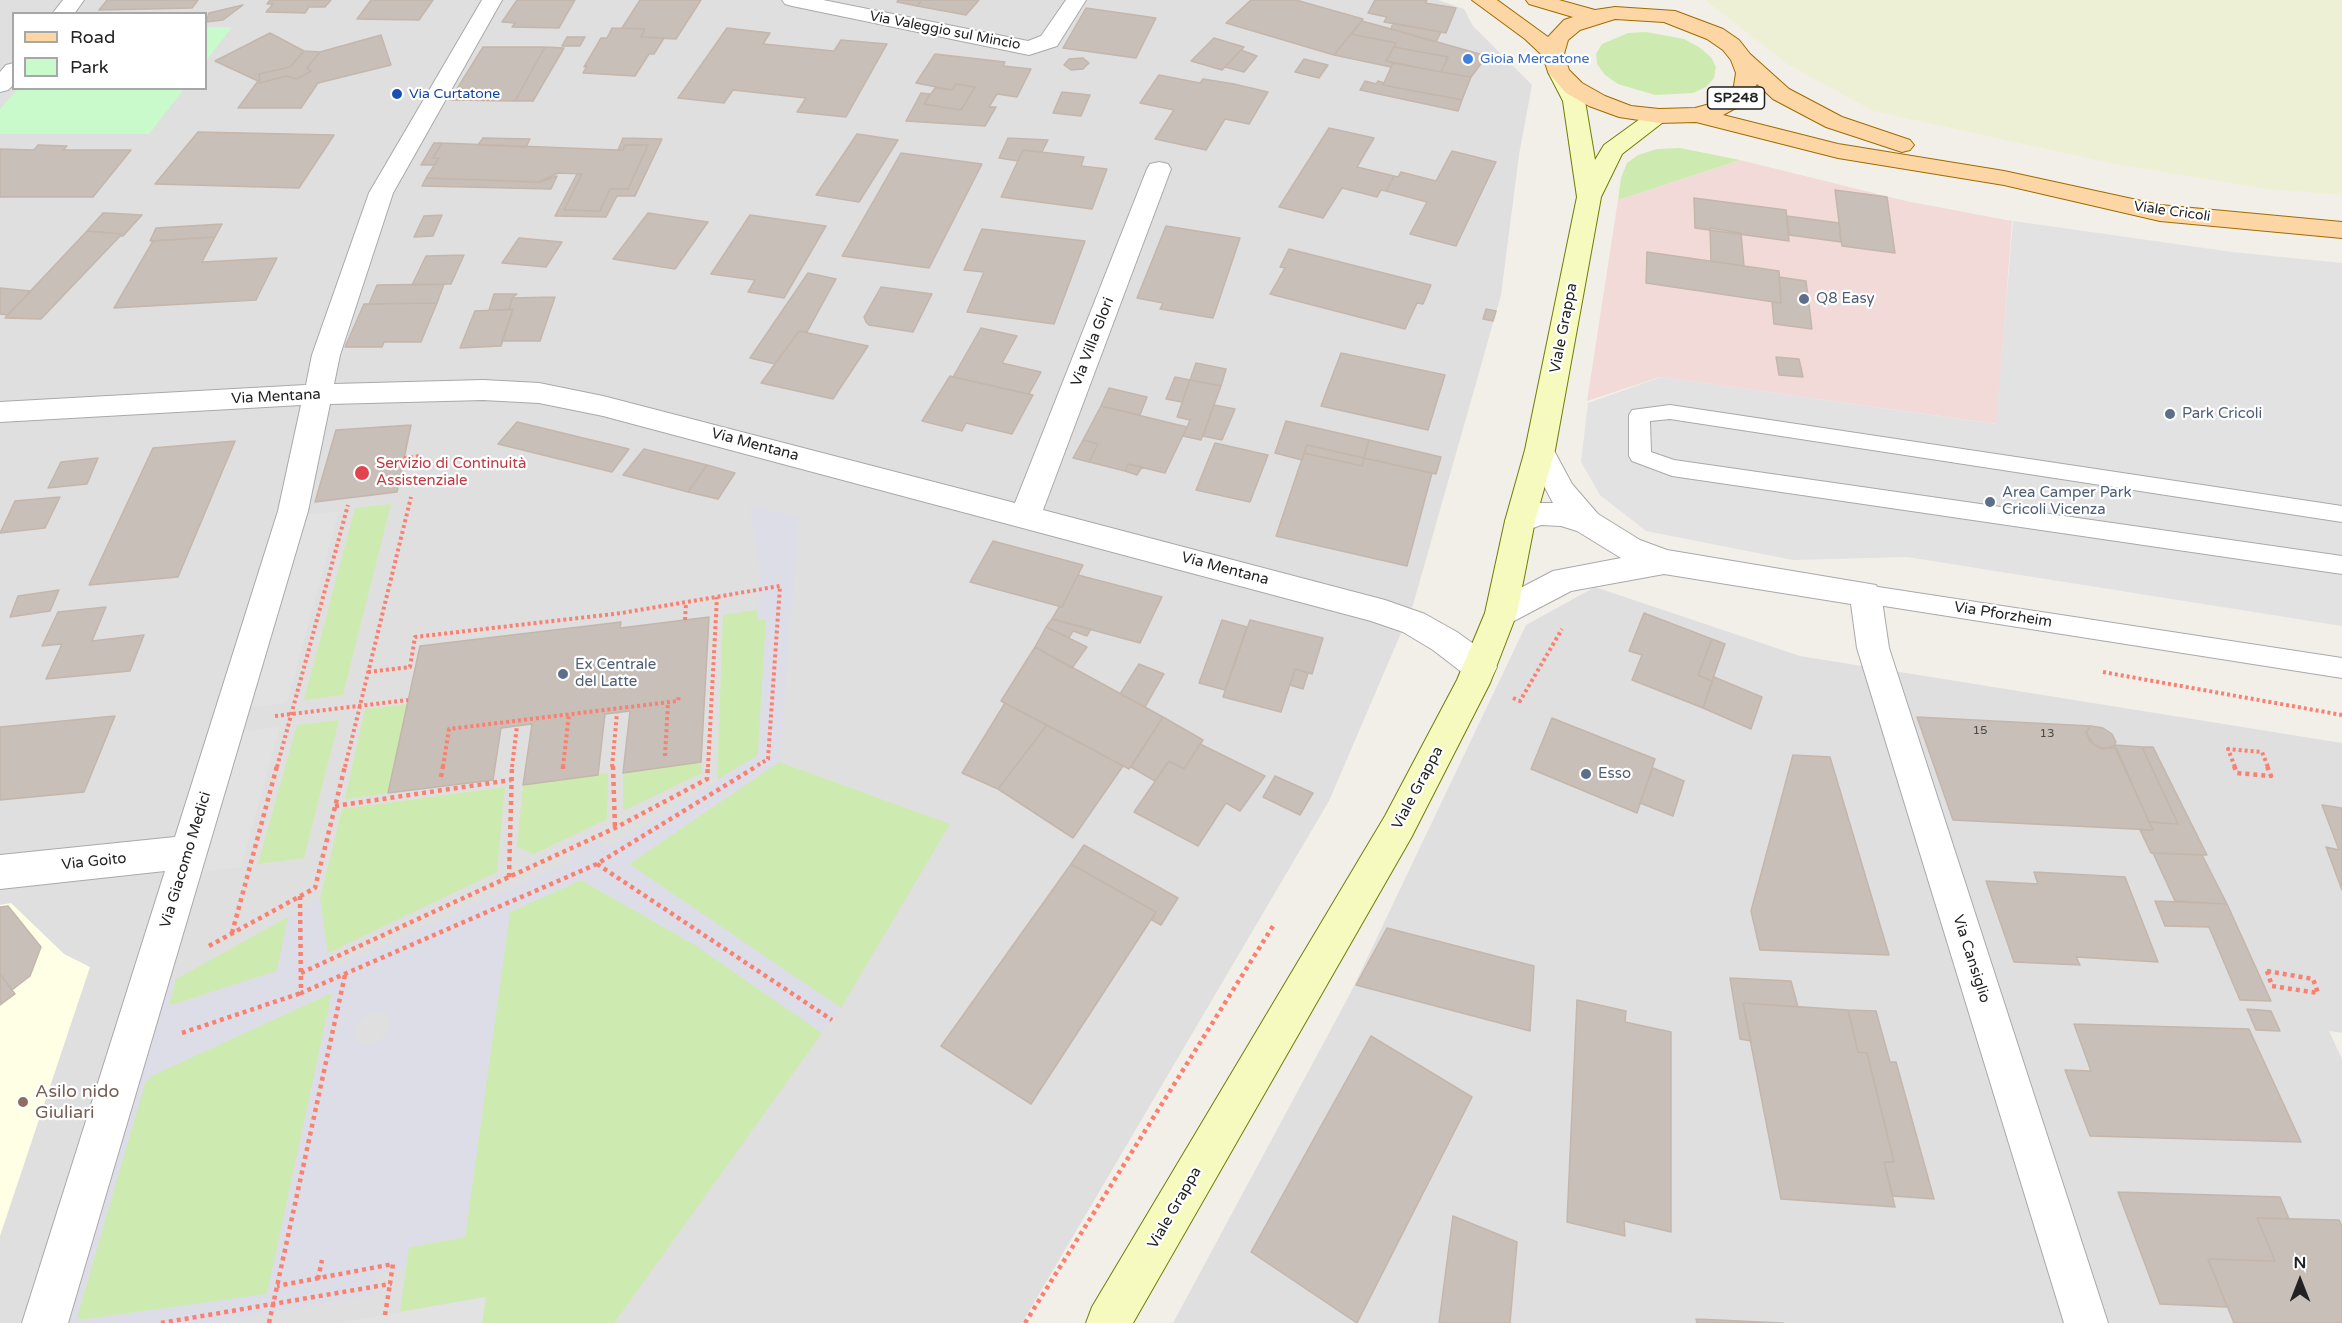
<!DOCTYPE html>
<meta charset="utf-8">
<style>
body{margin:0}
#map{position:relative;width:2342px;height:1323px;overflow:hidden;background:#f2efe9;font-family:"Varela Round",sans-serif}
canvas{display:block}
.legend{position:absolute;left:12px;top:12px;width:195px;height:78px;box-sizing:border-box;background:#fff;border:2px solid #a7a7a7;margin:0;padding:8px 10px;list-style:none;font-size:18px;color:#222}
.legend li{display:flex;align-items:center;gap:12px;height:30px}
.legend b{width:30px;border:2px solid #a7a7a7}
.north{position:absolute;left:2270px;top:1251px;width:60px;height:60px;-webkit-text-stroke:4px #fff;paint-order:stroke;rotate:0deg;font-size:16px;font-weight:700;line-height:24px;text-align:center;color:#222}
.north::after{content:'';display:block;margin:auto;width:21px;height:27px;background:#222;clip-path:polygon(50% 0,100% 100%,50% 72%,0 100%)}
</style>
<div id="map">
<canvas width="2342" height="1323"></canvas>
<ul class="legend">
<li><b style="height:8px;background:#fcd6a4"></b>Road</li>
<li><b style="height:16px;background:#c8facc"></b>Park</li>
</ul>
<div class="north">N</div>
</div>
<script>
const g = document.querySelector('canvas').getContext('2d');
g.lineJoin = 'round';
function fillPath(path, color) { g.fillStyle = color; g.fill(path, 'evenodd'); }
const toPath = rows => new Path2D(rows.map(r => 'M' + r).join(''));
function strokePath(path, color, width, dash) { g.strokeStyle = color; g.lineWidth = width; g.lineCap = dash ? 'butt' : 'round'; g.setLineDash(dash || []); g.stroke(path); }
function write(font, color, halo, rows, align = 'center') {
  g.font = font + ' "Varela Round",sans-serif'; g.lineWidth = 4.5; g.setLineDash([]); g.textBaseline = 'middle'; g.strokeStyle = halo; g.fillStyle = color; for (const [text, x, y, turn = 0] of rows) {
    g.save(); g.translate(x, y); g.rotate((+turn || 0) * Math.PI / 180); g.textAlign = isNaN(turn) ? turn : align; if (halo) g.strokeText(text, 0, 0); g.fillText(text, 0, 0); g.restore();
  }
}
fillPath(toPath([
 [0,0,1438,0,1464,9,1473,26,1532,85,1519,155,1501,295,1413,605,1329,801,1022,1323,0,1323],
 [14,14,206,14,206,88,14,88],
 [1595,587,1800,656,2342,743,2342,1033,2329,1031,2342,1059,2342,1323,1173,1323,1351,992,1526,625]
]), '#e0dfdf');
fillPath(toPath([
 [1740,160,1906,201,2012,221,1997,424,1660,377,1587,401,1618,200]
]), '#f2dad9');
fillPath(toPath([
 [11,903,64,954,90,967,0,1236,0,905]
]), '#ffffe5');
fillPath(toPath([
 [1705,0,2342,0,2342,195,2268,189,2115,164,1873,111,1787,64]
]), '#eef0d5');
fillPath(toPath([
 [1646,32,1684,39,1699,47,1711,57,1716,67,1714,78,1706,87,1693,93,1655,95,1618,84,1605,75,1597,64,1596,54,1602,44,1628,33],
 [1680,148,1740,160,1618,200,1621,178,1627,163,1638,155,1657,149],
 [391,504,343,695,304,700,355,508],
 [757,610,758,619,766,620,758,755,717,780,723,615],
 [408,704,388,793,345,799,365,709],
 [339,720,304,858,258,864,297,725],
 [701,762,702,773,623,811,623,773],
 [779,762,950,824,841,1008,629,864],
 [608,773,607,819,534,854,517,847,523,785],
 [505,787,497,872,326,954,320,899,342,809],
 [581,880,695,945,822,1033,614,1323,482,1323,485,1297,400,1312,409,1247,465,1237,510,912],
 [288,917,277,971,168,1006,176,979],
 [332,992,267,1294,80,1320,77,1317,145,1083,151,1076]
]), '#cdebb0');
fillPath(toPath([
 [206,27,232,27,206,61],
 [18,89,18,88,184,89,149,134,0,134,0,109]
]), '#c8facc');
fillPath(toPath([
 [2013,221,2232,252,2342,263,2342,626,1907,557,1793,560,1646,531,1600,495,1581,462,1588,403,1661,377,1996,424],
 [339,511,287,703,246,708,303,515],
 [280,727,241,867,195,873,238,732],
 [486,1297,482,1323,338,1323,400,1312]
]), '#e2e2e2');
fillPath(toPath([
 [749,506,800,517,779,762,629,864,841,1008,822,1033,695,945,581,880,510,912,465,1237,409,1247,405,1269,377,1274,374,1295,211,1323,60,1323,161,985,176,979,169,1006,277,971,288,917,320,899,330,969,572,861,570,854,597,840,607,848,758,755,766,620,758,619,760,570],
 [332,993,267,1294,80,1320,77,1317,145,1083,151,1076],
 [380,1011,389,1017,389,1030,378,1042,365,1046,355,1039,355,1027,366,1015]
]), '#dddde8');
const building = toPath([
 [107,0,198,0,192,8,99,10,107,0],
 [270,0,331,0,325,7,309,7,305,13,266,12,273,4,267,4,270,0],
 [371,0,433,0,419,20,357,19,371,0],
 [517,0,575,0,559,28,512,27,515,23,502,22,517,0],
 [640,0,701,0,676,39,641,37,645,29,622,28,640,0],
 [898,0,922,0,917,6,897,2,898,0],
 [922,0,979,0,966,15,917,6,922,0],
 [1251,0,1296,0,1363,19,1334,55,1226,23,1251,0],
 [1375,0,1427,0,1425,3,1456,8,1446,33,1384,22,1387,17,1368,13,1375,0],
 [243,5,223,20,206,22,209,13,243,5],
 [1086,8,1156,18,1136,58,1063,48,1086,8],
 [1362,21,1391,29,1487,56,1471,77,1441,72,1448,57,1394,47,1396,43,1351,34,1362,21],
 [1393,23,1441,32,1436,42,1391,29,1393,23],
 [612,28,645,29,641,37,664,38,654,54,649,54,635,76,583,73,587,66,584,67,601,38,607,38,612,28],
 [727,28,770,33,763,44,834,51,841,40,887,44,846,117,797,112,806,98,733,90,724,103,678,98,727,28],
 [270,33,304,51,290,67,259,74,260,83,286,76,297,79,311,71,307,68,320,52,381,35,391,65,318,83,301,108,238,108,258,81,215,61,270,33],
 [1351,34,1396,43,1386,61,1393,63,1391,67,1334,55,1351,34],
 [567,37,585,37,580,46,562,46,567,37],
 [1214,38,1244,47,1222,70,1191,61,1214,38],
 [483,47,545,47,515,101,450,100,483,47],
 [545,47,564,48,533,101,515,101,545,47],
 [1394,47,1448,57,1441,72,1386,61,1394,47],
 [1241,50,1257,56,1244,72,1225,67,1241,50],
 [304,51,320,52,307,68,311,71,297,79,286,76,260,83,259,74,290,67,304,51],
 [935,54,1005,62,1003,66,1031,69,1017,97,997,94,989,107,996,107,985,126,906,121,921,93,930,94,924,104,961,110,975,87,956,84,952,90,916,83,935,54],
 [1083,58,1089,63,1083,69,1071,70,1064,65,1069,59,1083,58],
 [1304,59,1328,65,1319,78,1295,72,1304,59],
 [1393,63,1441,72,1471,77,1462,100,1383,85,1393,63],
 [1159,75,1200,83,1203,79,1234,84,1268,92,1249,124,1225,119,1206,150,1155,139,1174,110,1140,103,1159,75],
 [1365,81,1376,84,1378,81,1384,83,1383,85,1462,100,1458,111,1360,90,1365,81],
 [956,84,975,87,961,110,924,104,935,88,952,90,956,84],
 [1062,92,1090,95,1081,116,1053,113,1062,92],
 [1329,128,1374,138,1357,167,1394,176,1386,191,1381,190,1377,197,1342,188,1323,218,1279,207,1329,128],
 [198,132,334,135,299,188,155,184,198,132],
 [857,134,898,140,859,202,816,195,857,134],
 [483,138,530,139,526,147,478,145,483,138],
 [623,138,662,139,635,196,617,196,606,217,555,216,577,174,582,174,564,210,600,211,610,189,628,189,648,145,625,145,623,150,618,150,623,138],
 [1008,138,1048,140,1042,152,1023,150,1018,161,999,158,1008,138],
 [434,143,442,143,433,158,439,158,435,165,421,165,434,143],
 [442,143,618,150,623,150,625,145,648,145,628,189,610,189,600,211,564,210,582,174,558,173,539,182,426,178,439,158,433,158,442,143],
 [38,145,67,146,63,150,131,150,93,197,0,197,0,149,34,150,38,145],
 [1023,150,1084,157,1081,166,1107,169,1092,209,1001,197,1023,150],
 [1452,151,1496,162,1456,246,1410,234,1427,202,1386,191,1394,176,1398,177,1401,172,1436,181,1452,151],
 [901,153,982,164,929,268,842,256,901,153],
 [557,176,551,189,422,186,426,178,539,182,557,176],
 [1835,190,1887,197,1895,253,1842,246,1835,190],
 [1694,198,1786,210,1789,241,1695,228,1694,198],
 [103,213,107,213,142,215,123,236,120,236,122,234,87,231,103,213],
 [648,213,708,222,675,269,613,259,648,213],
 [442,215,433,236,414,237,424,216,442,215],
 [750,215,826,226,784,298,748,292,755,280,711,274,750,215],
 [1787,216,1839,223,1841,242,1789,235,1787,216],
 [222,224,215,237,150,241,156,228,222,224],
 [1166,226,1240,238,1213,318,1160,309,1163,303,1137,298,1166,226],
 [1710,228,1741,233,1744,266,1711,261,1710,228],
 [982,229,1085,241,1054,324,967,312,984,272,964,270,982,229],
 [87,231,122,234,41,319,5,318,87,231],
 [215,237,202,262,277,258,256,300,114,308,153,241,215,237],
 [519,238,562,242,546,267,502,263,519,238],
 [1289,249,1431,285,1423,304,1417,303,1405,329,1270,294,1285,268,1280,267,1289,249],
 [1647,252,1779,271,1781,303,1646,283,1647,252],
 [464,255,451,284,412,285,426,256,464,255],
 [808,273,836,279,807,332,799,331,775,364,750,358,808,273],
 [1779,277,1806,281,1812,329,1774,324,1772,302,1781,303,1779,277],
 [444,284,437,303,369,304,377,285,444,284],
 [881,287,932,294,913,332,869,325,866,322,864,317,881,287],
 [0,288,31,291,8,315,0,314,0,288],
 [494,294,517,294,512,298,509,310,489,310,494,294],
 [555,297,540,341,502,341,513,309,509,310,512,298,555,297],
 [437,303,421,342,384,342,382,347,345,347,364,304,437,303],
 [513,309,501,346,460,348,475,311,513,309],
 [1486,309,1496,311,1493,321,1483,319,1486,309],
 [981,328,1017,336,1002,363,1041,372,1029,394,953,377,981,328],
 [799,331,868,346,833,399,761,383,799,331],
 [1341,353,1445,375,1428,430,1321,406,1341,353],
 [1776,357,1799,359,1803,377,1779,375,1776,357],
 [1196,363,1226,369,1221,386,1190,380,1196,363],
 [950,376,953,377,1033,395,1012,434,966,423,962,431,922,421,950,376],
 [1175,377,1190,380,1182,402,1166,399,1175,377],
 [1190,380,1221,386,1201,440,1183,436,1190,420,1177,417,1190,380],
 [1109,388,1147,397,1140,415,1101,406,1109,388],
 [1214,405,1235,409,1222,440,1203,436,1214,405],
 [1101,406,1187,427,1165,473,1128,464,1125,471,1089,462,1098,444,1083,440,1101,406],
 [1286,421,1369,440,1364,458,1307,445,1302,460,1275,453,1286,421],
 [517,422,629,449,612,472,498,444,517,422],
 [411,425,397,492,315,502,336,430,411,425],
 [1083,440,1098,444,1089,462,1073,458,1083,440],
 [1369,440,1441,457,1436,474,1364,458,1369,440],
 [235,441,178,577,89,585,153,448,235,441],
 [1215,443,1268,455,1250,502,1196,490,1215,443],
 [1307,445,1364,458,1362,466,1304,453,1307,445],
 [644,449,707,465,688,492,623,475,644,449],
 [1304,453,1362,466,1364,458,1432,473,1407,566,1276,536,1304,453],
 [98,458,87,484,48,488,61,462,98,458],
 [1128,464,1142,467,1137,475,1125,471,1128,464],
 [707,465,735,473,718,499,688,492,707,465],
 [60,497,45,528,0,533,15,501,60,497],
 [993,541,1083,565,1062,607,970,582,993,541],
 [1078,575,1162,597,1140,643,1052,619,1059,607,1062,607,1078,575],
 [59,590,50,611,10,617,18,596,59,590],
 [106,607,92,641,144,635,130,671,46,679,62,644,42,646,58,612,106,607],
 [1644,613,1712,639,1698,675,1712,681,1703,708,1632,680,1642,655,1629,651,1644,613],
 [709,617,701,762,623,773,630,711,605,714,598,775,523,785,532,724,501,728,493,780,388,793,420,646,621,622,620,628,709,617],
 [1052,619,1091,629,1087,636,1073,631,1069,638,1046,627,1052,619],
 [1222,620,1247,627,1225,690,1199,683,1222,620],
 [1250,620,1323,638,1312,674,1295,669,1281,712,1223,697,1250,620],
 [1046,627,1087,647,1072,668,1035,647,1046,627],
 [1712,639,1725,644,1712,681,1698,675,1712,639],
 [1035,647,1163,717,1129,769,1001,701,1035,647],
 [1139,664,1164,674,1145,707,1120,694,1139,664],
 [1295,669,1308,673,1303,689,1290,685,1295,669],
 [1714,677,1762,697,1751,729,1703,708,1714,677],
 [1005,703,1047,725,998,789,962,773,1005,703],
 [115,716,84,792,0,800,0,727,115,716],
 [1163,717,1203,740,1184,769,1169,761,1155,781,1131,767,1163,717],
 [1917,717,2091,726,2086,732,2094,745,2104,749,2114,746,2153,830,1953,820,1917,717],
 [1552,718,1655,759,1637,813,1531,769,1552,718],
 [1047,725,1123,766,1073,838,998,789,1047,725],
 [2091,726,2103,728,2112,734,2116,742,2113,748,2100,748,2090,742,2086,732,2091,726],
 [1200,744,1265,776,1240,811,1226,803,1198,846,1134,812,1169,761,1184,769,1200,744],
 [2115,745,2142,747,2178,824,2149,822,2115,745],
 [2142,747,2153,747,2207,855,2151,853,2140,830,2153,830,2149,822,2178,824,2142,747],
 [1793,755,1830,757,1889,955,1760,950,1751,911,1793,755],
 [1653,768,1684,781,1673,816,1640,803,1653,768],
 [1275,776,1313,793,1300,815,1263,797,1275,776],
 [2322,805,2342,808,2342,890,2326,847,2339,850,2322,805],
 [1084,845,1178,898,1161,925,1152,920,1156,912,1071,864,1084,845],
 [2153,853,2202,855,2227,904,2175,901,2153,853],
 [1071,864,1156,912,1031,1104,941,1046,1071,864],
 [2034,872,2125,877,2158,962,2076,957,2080,965,2014,962,1986,881,2038,884,2034,872],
 [2155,901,2227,904,2271,1001,2240,1000,2209,927,2165,926,2155,901],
 [8,906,41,947,30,976,12,990,0,974,0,907,8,906],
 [1387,928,1534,966,1530,1031,1356,985,1387,928],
 [0,974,15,994,0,1005,0,974],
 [1730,978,1791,981,1798,1007,1743,1003,1751,1041,1740,1039,1730,978],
 [1577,1000,1626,1011,1625,1022,1671,1032,1671,1232,1624,1221,1625,1236,1567,1222,1577,1000],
 [1743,1003,1848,1010,1858,1052,1867,1053,1894,1162,1884,1162,1895,1207,1781,1199,1743,1003],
 [2247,1009,2271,1011,2280,1031,2256,1030,2247,1009],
 [1848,1010,1876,1011,1890,1062,1896,1062,1934,1199,1893,1196,1884,1162,1894,1162,1867,1053,1858,1052,1848,1010],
 [2074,1024,2249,1029,2301,1142,2090,1136,2065,1070,2091,1071,2074,1024],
 [1371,1036,1472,1097,1357,1323,1251,1252,1371,1036],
 [2118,1192,2280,1197,2289,1219,2257,1218,2275,1261,2208,1259,2227,1307,2160,1304,2118,1192],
 [1453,1216,1517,1242,1510,1323,1439,1323,1453,1216],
 [2257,1218,2339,1220,2342,1227,2342,1323,2234,1323,2208,1259,2275,1261,2257,1218],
 [1696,1319,1783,1323,1697,1323,1696,1319]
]);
fillPath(building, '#c7bfb8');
strokePath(building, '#c4b6ab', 1.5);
const lane = toPath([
 [1670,405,2342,506,2342,522,1670,419,1650,421,1651,452,1674,460,2342,556,2342,574,1672,476,1632,461,1629,456,1629,415,1632,410,1670,405],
 [1865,585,2342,658,2342,678,1865,603,1857,600,1853,594,1857,588,1865,585]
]);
const street = toPath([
 [63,0,84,0,74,14,52,14,63,0],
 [482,0,502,0,393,193,340,355,334,384,483,380,539,383,603,396,1015,503,1147,169,1150,164,1159,162,1168,164,1171,169,1043,510,1385,600,1425,614,1457,632,1492,657,1497,667,1492,677,1480,681,1468,677,1433,650,1403,632,1371,621,603,416,539,403,483,400,330,404,308,511,68,1323,22,1323,165,871,0,889,0,855,175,837,278,511,301,405,0,422,0,402,306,385,312,355,369,193,482,0],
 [782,0,823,0,1028,41,1041,36,1066,0,1086,0,1057,46,1029,55,792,6,785,4,782,0],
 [14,63,14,84,8,90,0,92,0,72,6,65,14,63],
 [1540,439,1550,443,1572,484,1598,514,1640,540,1667,550,1876,585,1881,594,1889,648,2108,1323,2064,1323,1857,648,1851,604,1664,574,1571,591,1512,622,1501,626,1490,622,1485,613,1490,604,1553,571,1621,558,1577,531,1561,526,1541,525,1520,533,1509,529,1505,521,1509,513,1539,503,1553,503,1525,450,1530,443,1540,439]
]);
const secondary = toPath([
 [1559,65,1567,67,1585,101,1595,160,1604,145,1651,111,1659,109,1667,111,1671,116,1622,154,1601,197,1555,450,1535,521,1517,613,1490,683,1411,838,1133,1323,1086,1323,1092,1307,1385,816,1457,680,1485,613,1505,521,1525,450,1577,197,1563,101,1548,72,1551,67,1559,65]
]);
const primary = toPath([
 [1472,0,1497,0,1548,37,1564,20,1573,17,1529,4,1526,0,1559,0,1595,10,1615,7,1675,11,1723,29,1739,40,1750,54,1789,89,1842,117,1910,140,1914,145,1910,150,1902,152,1826,127,1773,99,1757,84,1743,104,1723,115,1838,144,2004,171,2160,205,2342,222,2342,238,2160,221,2004,185,1838,158,1696,122,1659,123,1619,117,1589,106,1566,93,1548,72,1543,56,1525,39,1472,0],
 [1615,19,1664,22,1707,39,1723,50,1731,60,1736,73,1734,86,1727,94,1710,104,1695,108,1659,109,1631,106,1605,96,1582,83,1569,70,1564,54,1568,40,1580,30,1615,19]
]);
strokePath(lane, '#a9a9a9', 2);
strokePath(street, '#a9a9a9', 2);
strokePath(secondary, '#707d05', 2);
strokePath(primary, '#a06b00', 2);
strokePath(toPath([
 [404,458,421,456],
 [685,620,686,603],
 [368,672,410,667,415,637,622,613,780,586,768,759,755,767],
 [2103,672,2342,715],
 [1513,698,1520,701,1562,629],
 [275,716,408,700],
 [665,756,668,703],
 [277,767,348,505],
 [345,767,411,497],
 [443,767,449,729,678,701,679,695],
 [512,767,517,726],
 [563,767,569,714],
 [612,767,617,713],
 [708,767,717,597],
 [2235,767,2228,749,2262,752,2268,767]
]), '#fa8072', 4, [3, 3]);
strokePath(toPath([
 [613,766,615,828],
 [2234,766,2237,773,2271,776,2267,766],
 [563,769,563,766],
 [441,777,443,766],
 [335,806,511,780],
 [597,864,832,1020],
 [509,877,512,766],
 [300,896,301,993,597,864,757,766],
 [232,933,277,766],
 [209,946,315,888,345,766],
 [2267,971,2313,979,2318,993,2272,986,2267,971],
 [301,973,615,828,707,779,708,766],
 [182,1033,301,993],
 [318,1279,322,1260],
 [385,1315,390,1284],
 [161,1323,390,1284,393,1264,277,1286],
 [269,1323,345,975],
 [1025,1323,1273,926]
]), '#fa8072', 4.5, [4, 4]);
fillPath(lane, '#fff');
fillPath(street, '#fff');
fillPath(secondary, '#f7fabf');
fillPath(primary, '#fcd6a4');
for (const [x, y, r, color] of [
 [1468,59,6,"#3f7fe0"],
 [397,94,6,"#1a4fb4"],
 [1804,299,6,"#5c6f8a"],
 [2170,414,6,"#5c6f8a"],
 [362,473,8,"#e0444e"],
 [1990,502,6,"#5c6f8a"],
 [563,674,6,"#5c6f8a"],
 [1586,774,6,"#5c6f8a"],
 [23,1102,6,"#8d6e63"]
]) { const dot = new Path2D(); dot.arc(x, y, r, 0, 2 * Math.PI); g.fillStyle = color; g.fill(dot); strokePath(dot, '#fff', 2); }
write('12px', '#4b4948', null, [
 ["15",1980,731],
 ["13",2047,734]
]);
write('14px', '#222', '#fff', [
 ["Via Valeggio sul Mincio",945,31,11],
 ["Viale Cricoli",2172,212,8]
]);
write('14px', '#366cbe', '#fff', [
 ["Gioia Mercatone",1480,59]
], 'left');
write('14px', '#164399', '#fff', [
 ["Via Curtatone",409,94]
], 'left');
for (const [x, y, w] of [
 [1736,98,57]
]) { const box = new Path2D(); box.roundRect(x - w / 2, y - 11, w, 22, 4.5); g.fillStyle = '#fff'; g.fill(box); strokePath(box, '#222', 1.5); }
write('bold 14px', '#222', null, [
 ["SP248",1736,98]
]);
write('15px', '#4e5e75', '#fff', [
 ["Q8 Easy",1816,299],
 ["Park Cricoli",2182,414],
 ["Area Camper Park",2002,493],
 ["Cricoli Vicenza",2002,510],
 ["Ex Centrale",575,665],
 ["del Latte",575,682],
 ["Esso",1598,774]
], 'left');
write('15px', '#222', '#fff', [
 ["Viale Grappa",1564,328,-79],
 ["Via Villa Glori",1093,342,-69],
 ["Via Mentana",276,397,-3],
 ["Via Mentana",755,445,15],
 ["Via Mentana",1225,569,15],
 ["Via Pforzheim",2003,615,9],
 ["Viale Grappa",1418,788,-62],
 ["Via Giacomo Medici",186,860,-73],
 ["Via Goito",94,862,-6],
 ["Via Cansiglio",1971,959,72],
 ["Viale Grappa",1175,1208,-60]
]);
write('15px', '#be3a42', '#fff', [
 ["Servizio di Continuità",376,464],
 ["Assistenziale",376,481]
], 'left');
write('18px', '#785e54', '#fff', [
 ["Asilo nido",35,1092],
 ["Giuliari",35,1113]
], 'left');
</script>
